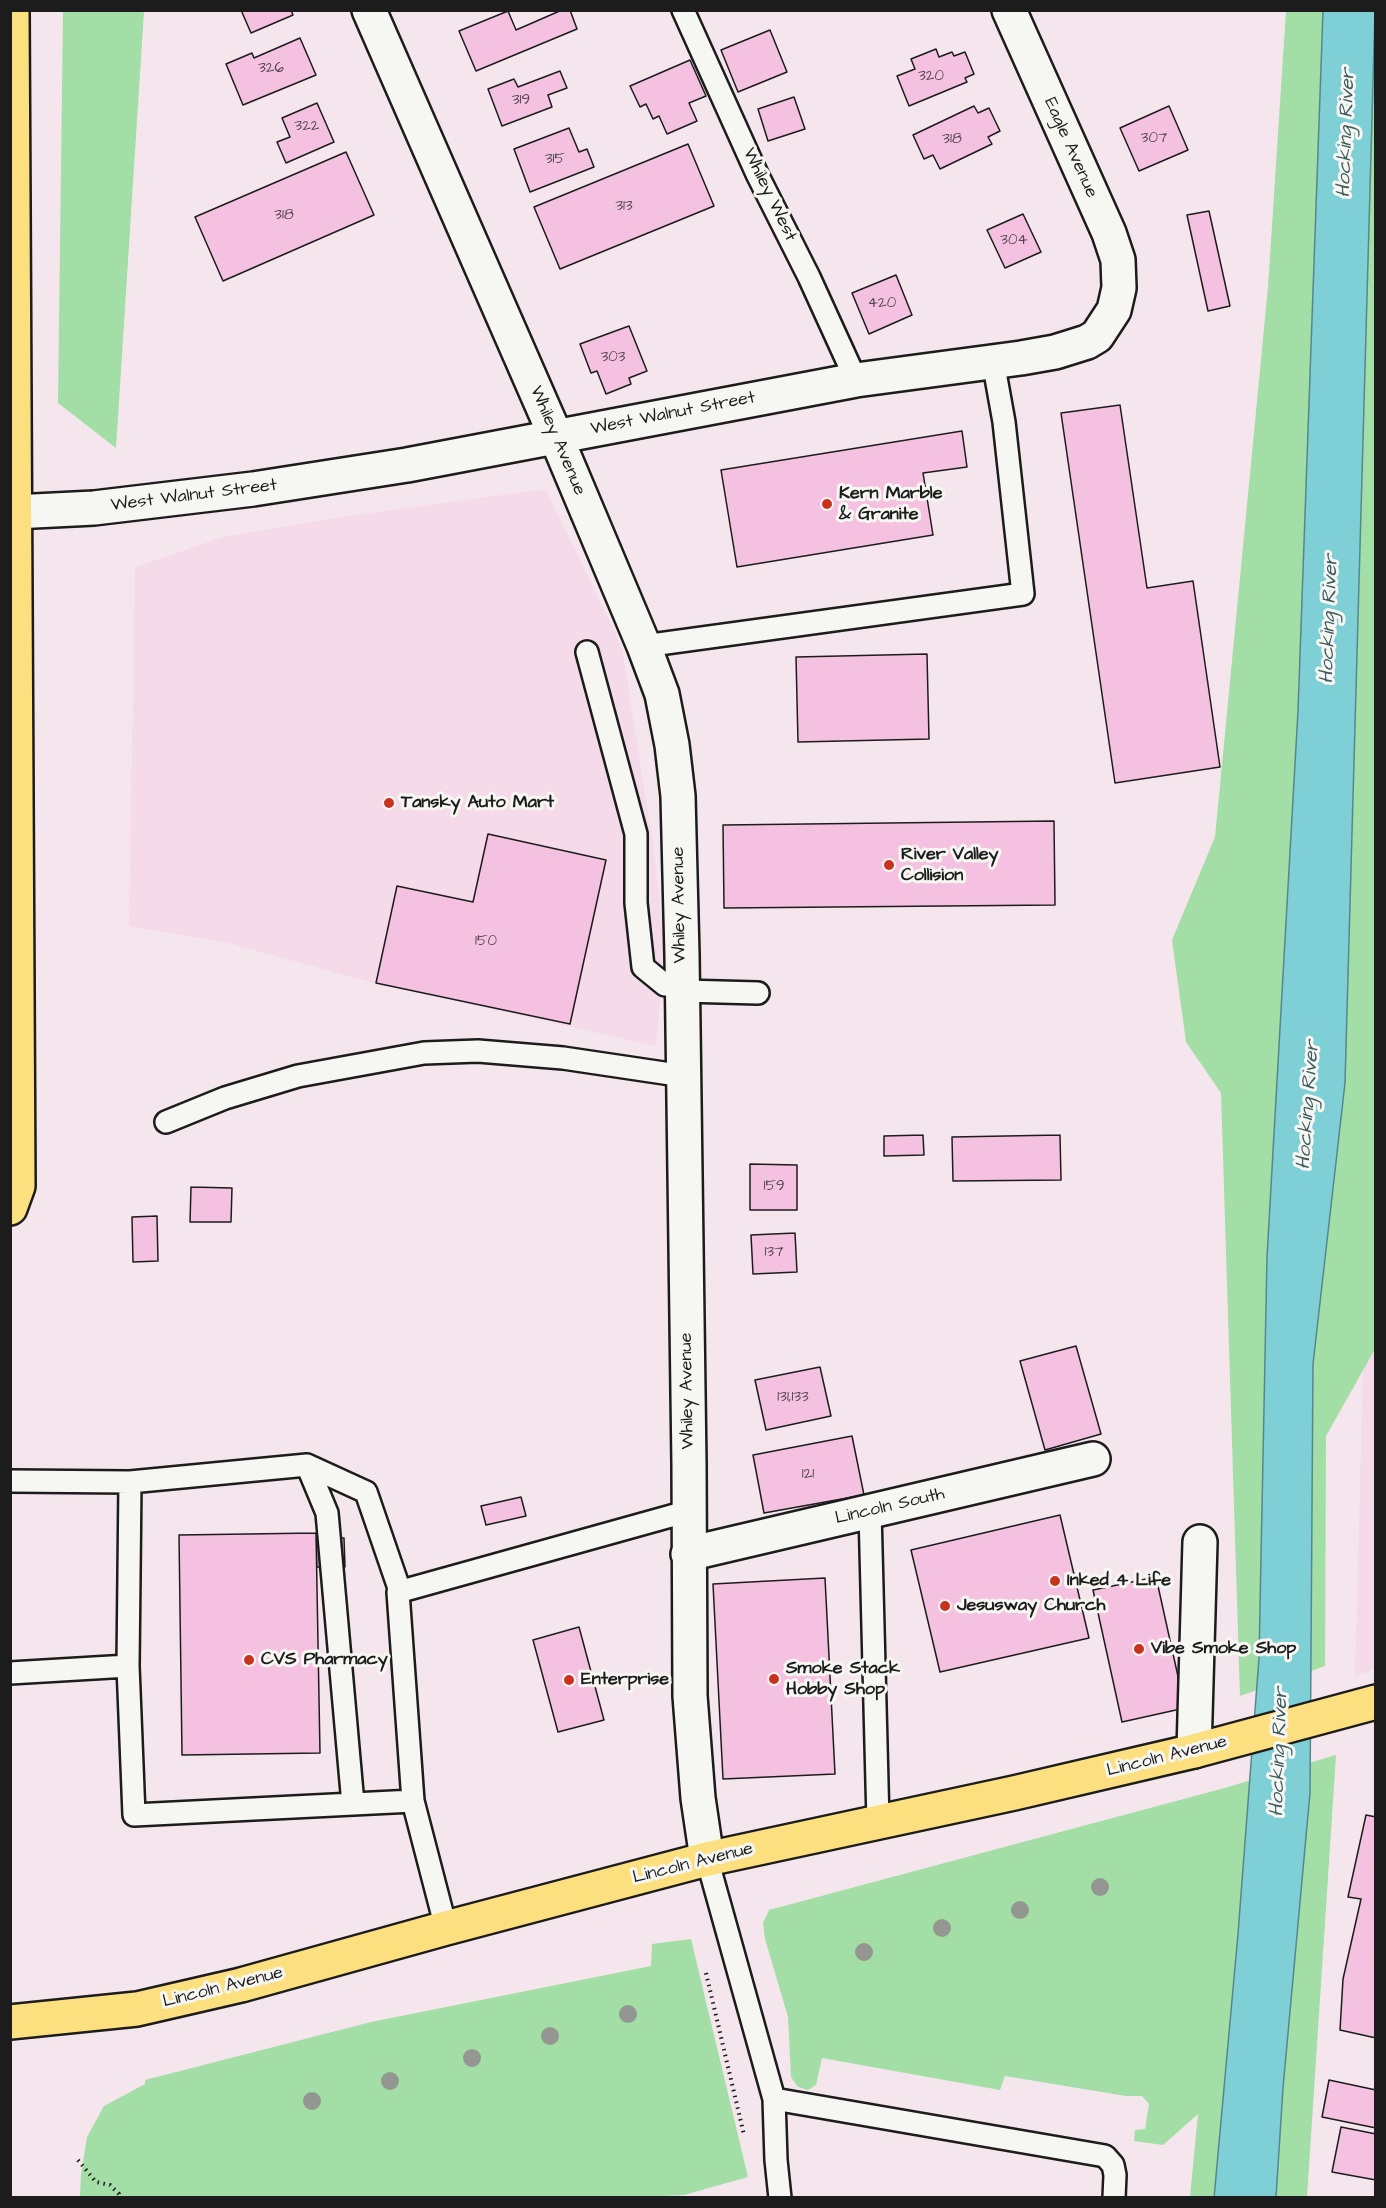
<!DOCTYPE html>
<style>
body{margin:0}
#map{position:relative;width:1386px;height:2208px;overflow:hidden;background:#f5e6ed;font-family:"Architects Daughter",sans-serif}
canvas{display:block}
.frame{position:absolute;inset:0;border:12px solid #1c1c1c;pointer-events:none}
</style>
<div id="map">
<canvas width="1386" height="2208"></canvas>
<div class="frame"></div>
</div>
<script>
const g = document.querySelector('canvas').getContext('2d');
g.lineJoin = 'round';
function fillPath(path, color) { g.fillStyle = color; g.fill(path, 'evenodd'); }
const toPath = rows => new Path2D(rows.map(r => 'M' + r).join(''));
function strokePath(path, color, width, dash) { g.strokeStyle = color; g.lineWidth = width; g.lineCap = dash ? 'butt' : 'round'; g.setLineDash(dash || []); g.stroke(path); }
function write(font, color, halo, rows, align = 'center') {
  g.font = font + ' "Architects Daughter",sans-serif'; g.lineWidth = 6; g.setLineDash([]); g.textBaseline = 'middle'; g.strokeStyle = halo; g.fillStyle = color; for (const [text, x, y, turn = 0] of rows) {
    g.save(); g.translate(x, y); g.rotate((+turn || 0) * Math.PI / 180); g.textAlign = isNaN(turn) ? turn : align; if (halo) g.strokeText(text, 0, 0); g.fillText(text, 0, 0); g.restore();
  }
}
fillPath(toPath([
 [546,489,622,647,654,851,665,949,656,1046,370,982,228,943,129,926,135,567,223,537,347,516],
 [1375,899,1376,1669,1355,1676]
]), '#f5dbe9');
fillPath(toPath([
 [63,11,144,11,116,448,58,403],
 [1286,11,1375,11,1375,1349,1326,1436,1325,1666,1240,1696,1221,1093,1186,1042,1172,940,1215,837,1268,287],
 [1336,1755,1307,2197,1190,2197,1198,2114,1163,2145,1134,2141,1135,2130,1145,2129,1149,2104,1142,2096,1126,2096,1005,2076,1000,2090,822,2058,816,2085,808,2090,798,2087,791,2077,788,2017,765,1939,763,1923,769,1910,1221,1789],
 [691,1939,748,2177,684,2195,643,2197,80,2197,81,2175,87,2137,104,2106,145,2084,145,2080,371,2022,651,1966,652,1944]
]), '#a2dea5');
const water = toPath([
 [1323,11,1375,11,1345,1083,1313,1364,1310,1793,1283,2088,1276,2197,1214,2198,1238,1934,1259,1658,1267,1257,1298,711,1323,11]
]);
fillPath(water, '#7ecfd6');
strokePath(water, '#57878c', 1.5);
const building = toPath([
 [241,10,291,10,293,15,251,33,241,10],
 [562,10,570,10,577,29,476,71,459,31,508,11,516,30,562,10],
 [770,30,787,72,738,92,721,50,770,30],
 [300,38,316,75,243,105,226,64,252,53,254,58,300,38],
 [936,49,939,57,952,52,954,56,965,52,974,74,965,78,967,82,909,106,897,76,915,69,911,59,936,49],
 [690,60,706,96,689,103,697,121,667,134,659,116,653,119,646,104,640,107,630,86,690,60],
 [560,71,567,88,548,95,552,107,502,126,488,89,514,79,518,87,560,71],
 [794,97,805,129,768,141,758,109,794,97],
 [317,103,334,142,286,163,277,142,290,137,282,118,317,103],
 [974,106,978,113,989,108,1000,131,988,137,992,144,940,169,933,155,924,159,913,135,974,106],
 [1169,106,1188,150,1139,171,1120,128,1169,106],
 [569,128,579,152,587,149,594,167,530,192,514,149,569,128],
 [688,144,714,206,560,269,534,207,688,144],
 [346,152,374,215,223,281,195,217,346,152],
 [1209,211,1230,306,1208,311,1187,215,1209,211],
 [1023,214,1041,252,1005,268,987,230,1023,214],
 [896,275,912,315,869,334,852,293,896,275],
 [629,326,647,371,629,378,631,384,606,394,597,371,591,373,580,344,629,326],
 [1120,405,1147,588,1193,581,1220,767,1115,783,1061,413,1120,405],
 [962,431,967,467,923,473,933,535,737,567,721,470,962,431],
 [927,654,929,739,798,742,796,657,927,654],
 [1054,821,1055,905,724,908,723,825,1054,821],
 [488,834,606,860,570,1024,376,983,397,886,473,902,488,834],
 [923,1135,924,1155,884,1156,884,1136,923,1135],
 [1060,1135,1061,1180,953,1181,952,1137,1060,1135],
 [750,1164,797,1165,797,1210,750,1210,750,1164],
 [191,1187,232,1188,231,1222,190,1222,191,1187],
 [157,1216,158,1261,133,1262,132,1217,157,1216],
 [795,1233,797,1272,753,1274,751,1235,795,1233],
 [1076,1346,1101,1434,1045,1450,1020,1361,1076,1346],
 [820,1367,831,1416,766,1430,755,1380,820,1367],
 [852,1436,864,1495,764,1513,753,1455,852,1436],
 [521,1497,526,1516,486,1525,481,1506,521,1497],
 [1060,1515,1089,1638,940,1672,911,1550,1060,1515],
 [316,1533,320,1753,182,1755,179,1535,316,1533],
 [316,1538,344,1538,345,1567,317,1567,316,1538],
 [1156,1577,1185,1708,1122,1722,1093,1590,1156,1577],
 [825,1578,835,1774,723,1779,713,1584,825,1578],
 [579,1627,604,1720,558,1732,533,1640,579,1627],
 [1366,1815,1376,1817,1376,2038,1340,2030,1343,1979,1361,1899,1348,1897,1366,1815],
 [1329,2080,1376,2090,1376,2128,1322,2117,1329,2080],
 [1341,2127,1376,2134,1376,2180,1332,2172,1341,2127]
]);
fillPath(building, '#f4c1e1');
strokePath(building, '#1c1c1c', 1.5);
const lane = toPath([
 [683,10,757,174,809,277,856,380],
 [644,646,1023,594,1004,422,993,361],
 [587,652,636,834,636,903,643,967,665,985,682,984],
 [683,991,758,993],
 [166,1122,225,1098,298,1076,424,1053,478,1051,563,1058,684,1076],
 [307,1465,327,1513,353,1804],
 [10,1481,130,1482,307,1465,366,1492,400,1591],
 [130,1482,128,1666,134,1815,413,1801,446,1928],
 [870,1511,878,1822],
 [10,1673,128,1666],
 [413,1801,398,1592,689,1511],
 [707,1859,774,2099,776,2160,780,2198],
 [774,2099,1105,2156,1113,2165,1115,2175,1114,2198]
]);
const street = toPath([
 [369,10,556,437,644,646,662,694,672,745,678,796,682,955,689,1464,690,1696,698,1798,707,1859],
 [14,512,94,508,253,489,407,465,856,380,1021,358,1055,352,1087,342,1097,336,1114,310,1119,288,1118,260,1109,233,1009,10],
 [688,1554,1093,1459],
 [1194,1751,1200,1542]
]);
const primary = toPath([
 [10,2022,137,2009,241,1985,446,1928,707,1859,1014,1793,1194,1751,1376,1702]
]);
const highway = toPath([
 [10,1208,18,1186,12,10]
]);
strokePath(lane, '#1c1c1c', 26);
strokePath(street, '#1c1c1c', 38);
strokePath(primary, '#1c1c1c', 38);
strokePath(highway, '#1c1c1c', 38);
strokePath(toPath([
 [706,1973,744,2135],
 [78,2160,96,2182,110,2185,119,2194,119,2198]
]), '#1c1c1c', 4, [1.5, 4.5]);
strokePath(lane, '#f6f6f2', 21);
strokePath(street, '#f6f6f2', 33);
strokePath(primary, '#fce080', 33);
strokePath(highway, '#fce080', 33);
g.fillStyle = '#949791';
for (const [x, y] of [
 [1100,1887],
 [1020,1910],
 [942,1928],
 [864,1952],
 [628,2014],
 [550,2036],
 [472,2058],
 [390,2081],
 [312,2101]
]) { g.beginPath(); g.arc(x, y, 9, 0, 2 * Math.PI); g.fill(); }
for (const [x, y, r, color] of [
 [827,504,6,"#c8321e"],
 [389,803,6,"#c8321e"],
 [889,865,6,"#c8321e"],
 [1055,1581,6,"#c8321e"],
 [945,1606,6,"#c8321e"],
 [1139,1649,6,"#c8321e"],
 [249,1660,6,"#c8321e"],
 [774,1679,6,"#c8321e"],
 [569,1680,6,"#c8321e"]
]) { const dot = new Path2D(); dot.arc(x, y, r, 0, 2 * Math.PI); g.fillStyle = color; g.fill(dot); strokePath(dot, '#f6f6f2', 2); }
write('15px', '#52454d', null, [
 ["326",271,69],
 ["320",931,77],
 ["319",521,101],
 ["322",307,127],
 ["307",1154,139],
 ["318",952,140],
 ["315",555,160],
 ["313",624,207],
 ["318",284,216],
 ["304",1014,241],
 ["420",882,304],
 ["303",613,358],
 ["150",486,942],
 ["159",774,1187],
 ["137",774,1253],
 ["131,133",793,1398],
 ["121",808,1475]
]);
write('18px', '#1c1c1c', '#f6f6f2', [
 ["Eagle Avenue",1070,148,66],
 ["Whiley West",769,195,64],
 ["West Walnut Street",673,414,-11],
 ["Whiley Avenue",557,441,67],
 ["West Walnut Street",194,496,-7],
 ["Whiley Avenue",680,905,-91],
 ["Whiley Avenue",688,1391,-91],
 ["Lincoln South",890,1507,-13],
 ["Lincoln Avenue",1167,1757,-14],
 ["Lincoln Avenue",693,1864,-14],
 ["Lincoln Avenue",223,1988,-14]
]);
write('bold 18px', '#1c1c1c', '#f6f6f2', [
 ["Kern Marble",839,494],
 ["& Granite",839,515],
 ["Tansky Auto Mart",401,803],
 ["River Valley",901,855],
 ["Collision",901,876],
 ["Inked 4 Life",1067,1581],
 ["Jesusway Church",957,1606],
 ["Vibe Smoke Shop",1151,1649],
 ["CVS Pharmacy",261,1660],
 ["Smoke Stack",786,1669],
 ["Hobby Shop",786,1690],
 ["Enterprise",581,1680]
], 'left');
write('italic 20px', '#3e5b5d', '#f6f6f2', [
 ["Hocking River",1347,133,-88],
 ["Hocking River",1330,619,-88],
 ["Hocking River",1309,1105,-86],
 ["Hocking River",1280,1752,-88]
]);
</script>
